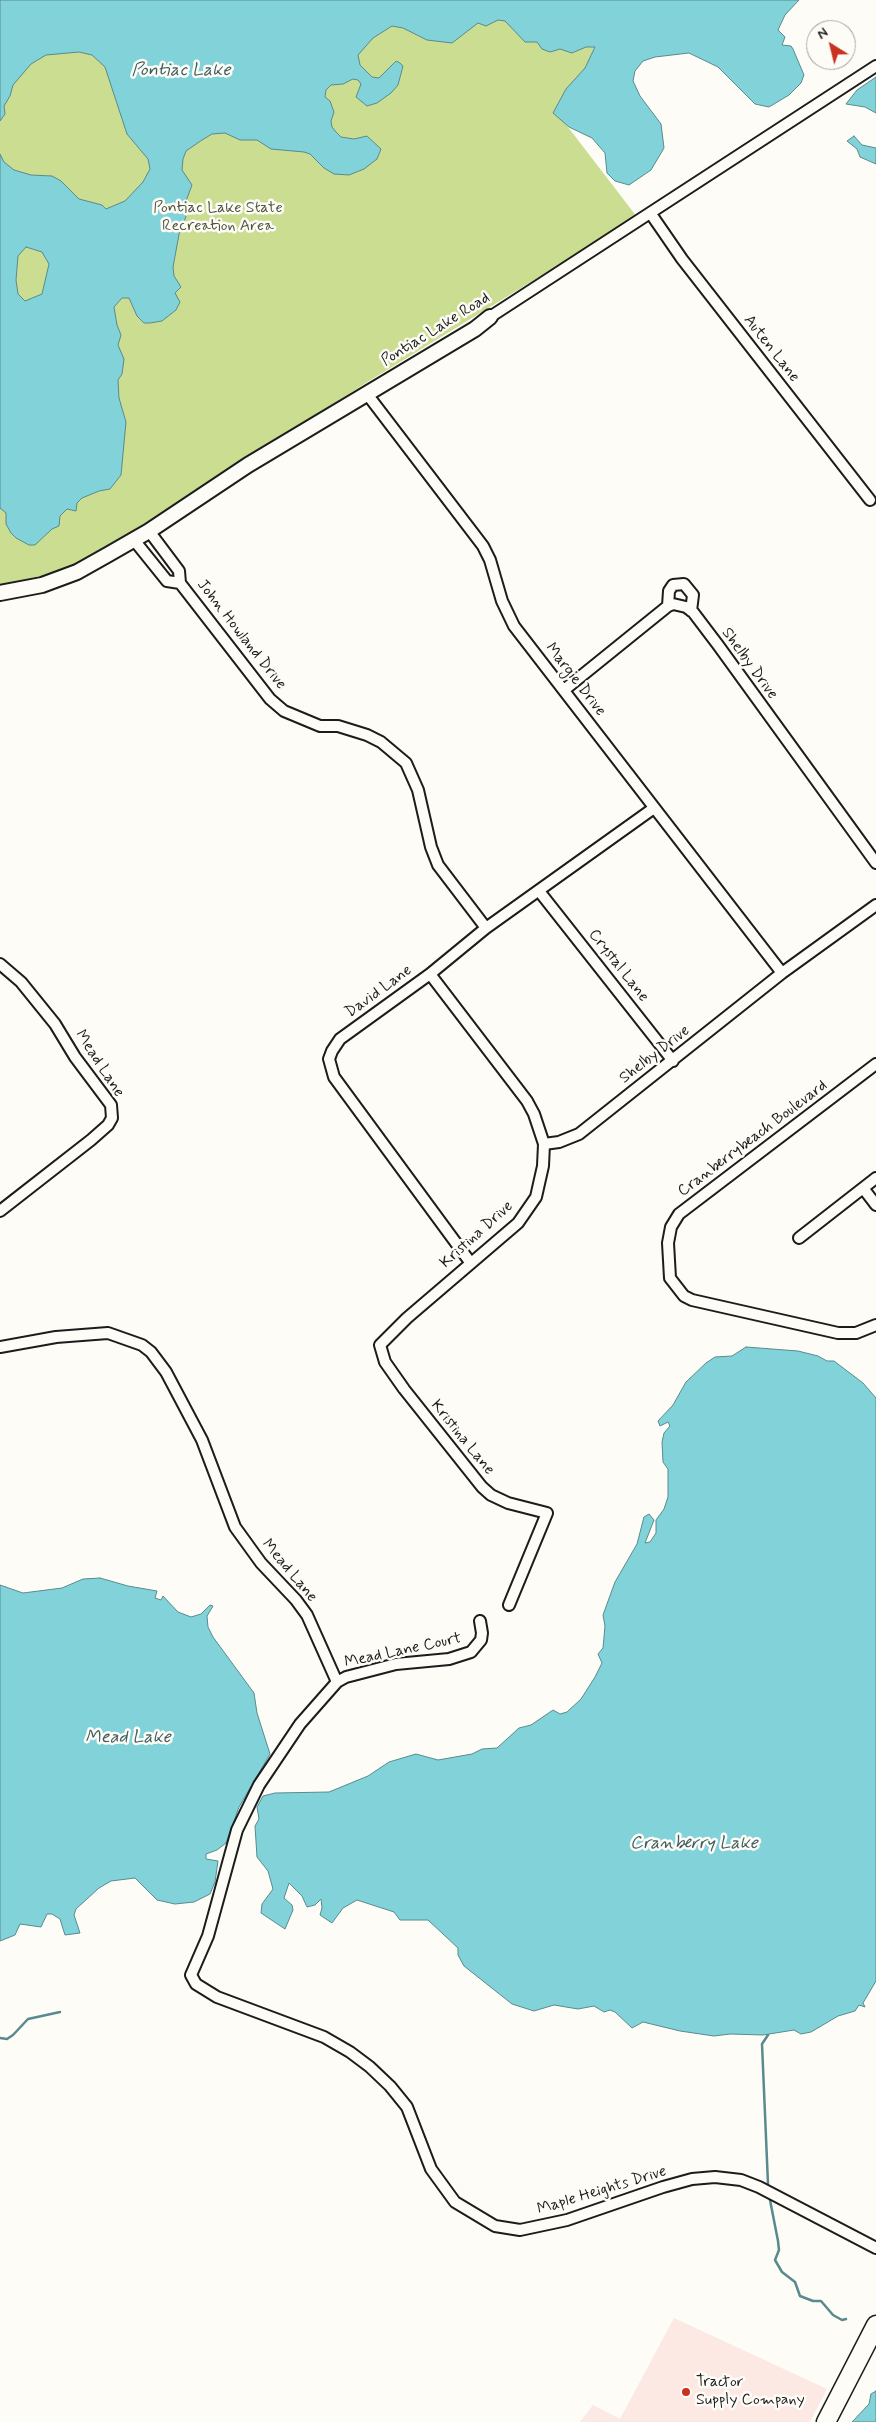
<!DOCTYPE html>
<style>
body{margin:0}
#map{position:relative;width:876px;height:2422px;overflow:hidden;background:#fdfcf7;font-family:Mynerve,sans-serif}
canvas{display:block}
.north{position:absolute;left:806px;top:20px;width:50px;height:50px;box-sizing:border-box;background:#fdfcf7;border:1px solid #a3a29f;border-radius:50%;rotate:324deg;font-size:14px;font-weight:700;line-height:20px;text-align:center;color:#1c1c1c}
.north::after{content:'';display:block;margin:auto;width:18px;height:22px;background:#c8321e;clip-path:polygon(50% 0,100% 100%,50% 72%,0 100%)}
</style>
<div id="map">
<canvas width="876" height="2422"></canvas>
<div class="north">N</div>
</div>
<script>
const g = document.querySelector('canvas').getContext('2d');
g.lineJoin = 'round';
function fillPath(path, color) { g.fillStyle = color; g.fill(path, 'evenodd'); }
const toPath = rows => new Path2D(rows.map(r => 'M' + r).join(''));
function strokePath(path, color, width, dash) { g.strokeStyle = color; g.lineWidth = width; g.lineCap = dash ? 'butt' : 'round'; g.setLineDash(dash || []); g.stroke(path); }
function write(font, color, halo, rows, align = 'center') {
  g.font = font + ' Mynerve,sans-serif'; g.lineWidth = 5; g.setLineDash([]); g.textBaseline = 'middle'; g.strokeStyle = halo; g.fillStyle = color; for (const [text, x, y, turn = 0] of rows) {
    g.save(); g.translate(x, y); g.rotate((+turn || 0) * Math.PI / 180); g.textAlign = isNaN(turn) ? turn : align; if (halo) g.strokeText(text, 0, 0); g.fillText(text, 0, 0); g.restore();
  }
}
fillPath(toPath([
 [674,2318,827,2389,810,2422,580,2422,593,2405,620,2419]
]), '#fce9e4');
fillPath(toPath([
 [0,0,562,0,615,69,558,114,637,217,369,381,74,568,43,578,0,585]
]), '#cadd91');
const water = toPath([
 [0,0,799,0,785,15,778,30,785,37,782,45,791,46,793,49,804,75,801,83,789,95,769,107,755,104,718,67,689,53,655,57,643,61,635,71,633,81,640,96,661,124,664,148,651,170,629,185,615,181,607,173,605,153,592,138,569,127,553,113,566,89,585,68,595,47,586,47,572,53,560,49,550,52,542,49,537,42,525,42,505,21,498,20,486,26,478,23,452,43,427,40,403,28,392,26,373,38,358,55,360,65,372,77,379,78,396,61,400,63,403,66,398,85,391,93,377,103,367,106,356,97,361,84,358,80,353,79,343,84,331,85,326,90,325,97,330,101,334,112,331,121,332,127,336,132,341,137,354,139,367,136,381,149,377,159,364,169,349,175,334,174,324,168,310,154,304,152,271,149,257,140,240,140,225,133,212,134,202,140,186,151,183,159,182,170,192,185,183,209,186,217,180,229,173,267,174,276,181,287,175,293,180,302,176,310,162,321,150,323,144,323,137,316,129,298,122,298,114,307,117,325,121,335,118,345,124,359,122,374,118,380,119,398,126,422,121,475,110,489,99,491,82,498,77,503,76,511,67,509,60,516,59,526,52,529,35,545,29,545,16,538,11,533,6,524,6,513,0,508,0,154,4,162,14,170,31,175,52,176,61,181,79,199,102,205,106,209,125,201,143,182,150,169,148,159,127,134,105,67,92,55,79,52,46,55,31,64,13,85,10,96,4,106,5,114,0,121,0,0],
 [26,247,42,252,49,264,42,294,25,301,18,294,16,280,18,256,26,247],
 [876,77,876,113,865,107,846,104,857,90,876,77],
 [854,136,862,145,876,148,876,164,860,157,857,149,847,141,854,136],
 [746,1347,798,1351,818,1356,827,1361,834,1361,863,1383,876,1398,876,1981,863,2003,865,2007,859,2005,855,2011,838,2016,811,2032,801,2034,794,2030,763,2035,730,2034,714,2036,680,2031,643,2022,632,2028,615,2012,610,2010,604,2012,594,2006,578,2009,554,2005,534,2011,512,2004,464,1966,458,1955,458,1948,428,1920,400,1920,394,1912,357,1900,343,1908,332,1923,320,1915,322,1908,321,1899,315,1905,307,1907,302,1896,289,1883,284,1898,292,1905,293,1910,285,1929,261,1913,262,1904,273,1889,268,1871,257,1857,255,1826,259,1819,257,1807,263,1796,275,1793,329,1792,368,1776,389,1762,416,1754,438,1760,472,1754,482,1749,497,1748,519,1728,531,1725,553,1710,560,1714,567,1712,581,1699,595,1677,602,1663,598,1654,603,1648,605,1626,603,1615,615,1582,637,1544,644,1517,649,1514,654,1520,645,1543,650,1542,656,1533,656,1520,664,1509,668,1497,668,1469,663,1462,662,1442,664,1433,670,1426,668,1422,660,1426,658,1421,673,1405,686,1382,706,1363,715,1357,732,1356,746,1347],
 [100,1578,128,1586,157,1591,155,1598,161,1600,163,1596,178,1612,191,1617,201,1614,210,1605,213,1606,207,1616,208,1627,213,1637,254,1693,257,1713,270,1754,239,1807,226,1843,217,1850,206,1854,206,1859,218,1861,215,1882,210,1894,194,1902,175,1904,157,1900,135,1878,111,1881,99,1888,76,1909,74,1915,80,1933,65,1935,60,1919,52,1914,47,1914,41,1927,20,1924,15,1935,0,1941,0,1585,23,1593,62,1588,83,1579,100,1578],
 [876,2391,876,2422,852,2422,869,2404,871,2394,876,2391]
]);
fillPath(water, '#81d3d9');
strokePath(water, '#598a8d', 1);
strokePath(toPath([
 [768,2035,762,2044,768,2184],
 [0,2038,7,2039,13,2035,28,2019,60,2012],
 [770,2200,778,2241,779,2250,775,2260,782,2272,795,2282,800,2296,813,2301,821,2301,833,2315,842,2320,846,2319]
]), '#598a8d', 2.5);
const street = toPath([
 [651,214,682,259,870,500],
 [490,317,876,66],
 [367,394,483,546,490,560,502,601,514,626,782,973],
 [149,531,179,571,180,583,270,699,284,711,320,726,338,726,367,735,381,742,406,763,418,790,431,847,438,865,486,928],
 [134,540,167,581,180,583],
 [668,606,669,591,673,585,684,584,693,595,691,611],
 [564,690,668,606,673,604,686,607,693,612,718,645,876,863],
 [539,891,673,1061],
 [0,964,21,982,55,1024,75,1057,111,1105,112,1118,108,1125,91,1140,0,1211],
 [430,974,527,1101,534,1114,544,1144,543,1166,536,1197,518,1223,407,1318,380,1345,385,1362,404,1389,482,1487,491,1495,508,1503,547,1513,509,1605],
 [876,1064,679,1214,671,1227,668,1243,670,1278,684,1296,692,1300,838,1333,856,1333,876,1325],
 [544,1144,559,1142,579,1134,782,973,876,905],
 [863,1188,876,1205],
 [799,1238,876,1178],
 [470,1262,334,1077,329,1059,332,1051,340,1039,430,974,486,928,654,808],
 [0,1347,56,1337,108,1333,142,1345,151,1352,166,1372,202,1440,235,1527,261,1563,296,1600,307,1615,337,1682,300,1724,259,1785,237,1830,208,1936,191,1975,196,1984,217,1997,324,2037,350,2052,370,2067,390,2086,407,2107,431,2169,455,2202,495,2226,520,2230,567,2220,663,2187,692,2179,715,2177,741,2180,759,2187,876,2248],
 [337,1682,346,1677,396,1664,449,1659,471,1652,481,1640,482,1633,480,1621]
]);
const secondary = toPath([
 [0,593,42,585,77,572,109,554,149,531,248,465,475,329,490,317]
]);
const highway = toPath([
 [826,2422,876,2325]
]);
strokePath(street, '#1c1c1c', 14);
strokePath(secondary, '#1c1c1c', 18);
strokePath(highway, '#1c1c1c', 21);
strokePath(street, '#fdfcf7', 10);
strokePath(secondary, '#fdfcf7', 14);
strokePath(highway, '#fdfcf7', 18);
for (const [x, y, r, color] of [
 [686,2392,5,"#c8321e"]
]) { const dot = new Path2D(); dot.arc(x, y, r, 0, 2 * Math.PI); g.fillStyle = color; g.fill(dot); strokePath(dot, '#fdfcf7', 2); }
write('16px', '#50563f', '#fdfcf7', [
 ["Pontiac Lake State",218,209],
 ["Recreation Area",218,227]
]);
write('16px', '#1c1c1c', '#fdfcf7', [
 ["Pontiac Lake Road",436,330,-32],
 ["Auten Lane",771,349,52],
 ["John Howland Drive",241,635,52],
 ["Shelby Drive",749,664,54],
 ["Margie Drive",575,680,52],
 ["Crystal Lane",618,966,52],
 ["David Lane",379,992,-36],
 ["Shelby Drive",655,1055,-38],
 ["Mead Lane",99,1064,57],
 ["Cranberrybeach Boulevard",753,1139,-37],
 ["Kristina Drive",477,1235,-42],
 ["Kristina Lane",462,1438,51],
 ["Mead Lane",289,1571,50],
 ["Mead Lane Court",403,1651,-12],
 ["Maple Heights Drive",602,2191,-17]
]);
write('16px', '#1c1c1c', '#fdfcf7', [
 ["Tractor",696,2383],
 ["Supply Company",696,2401]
], 'left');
write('italic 18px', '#3f5c5e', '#fdfcf7', [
 ["Pontiac Lake",181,71],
 ["Mead Lake",128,1738],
 ["Cranberry Lake",694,1844]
]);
</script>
